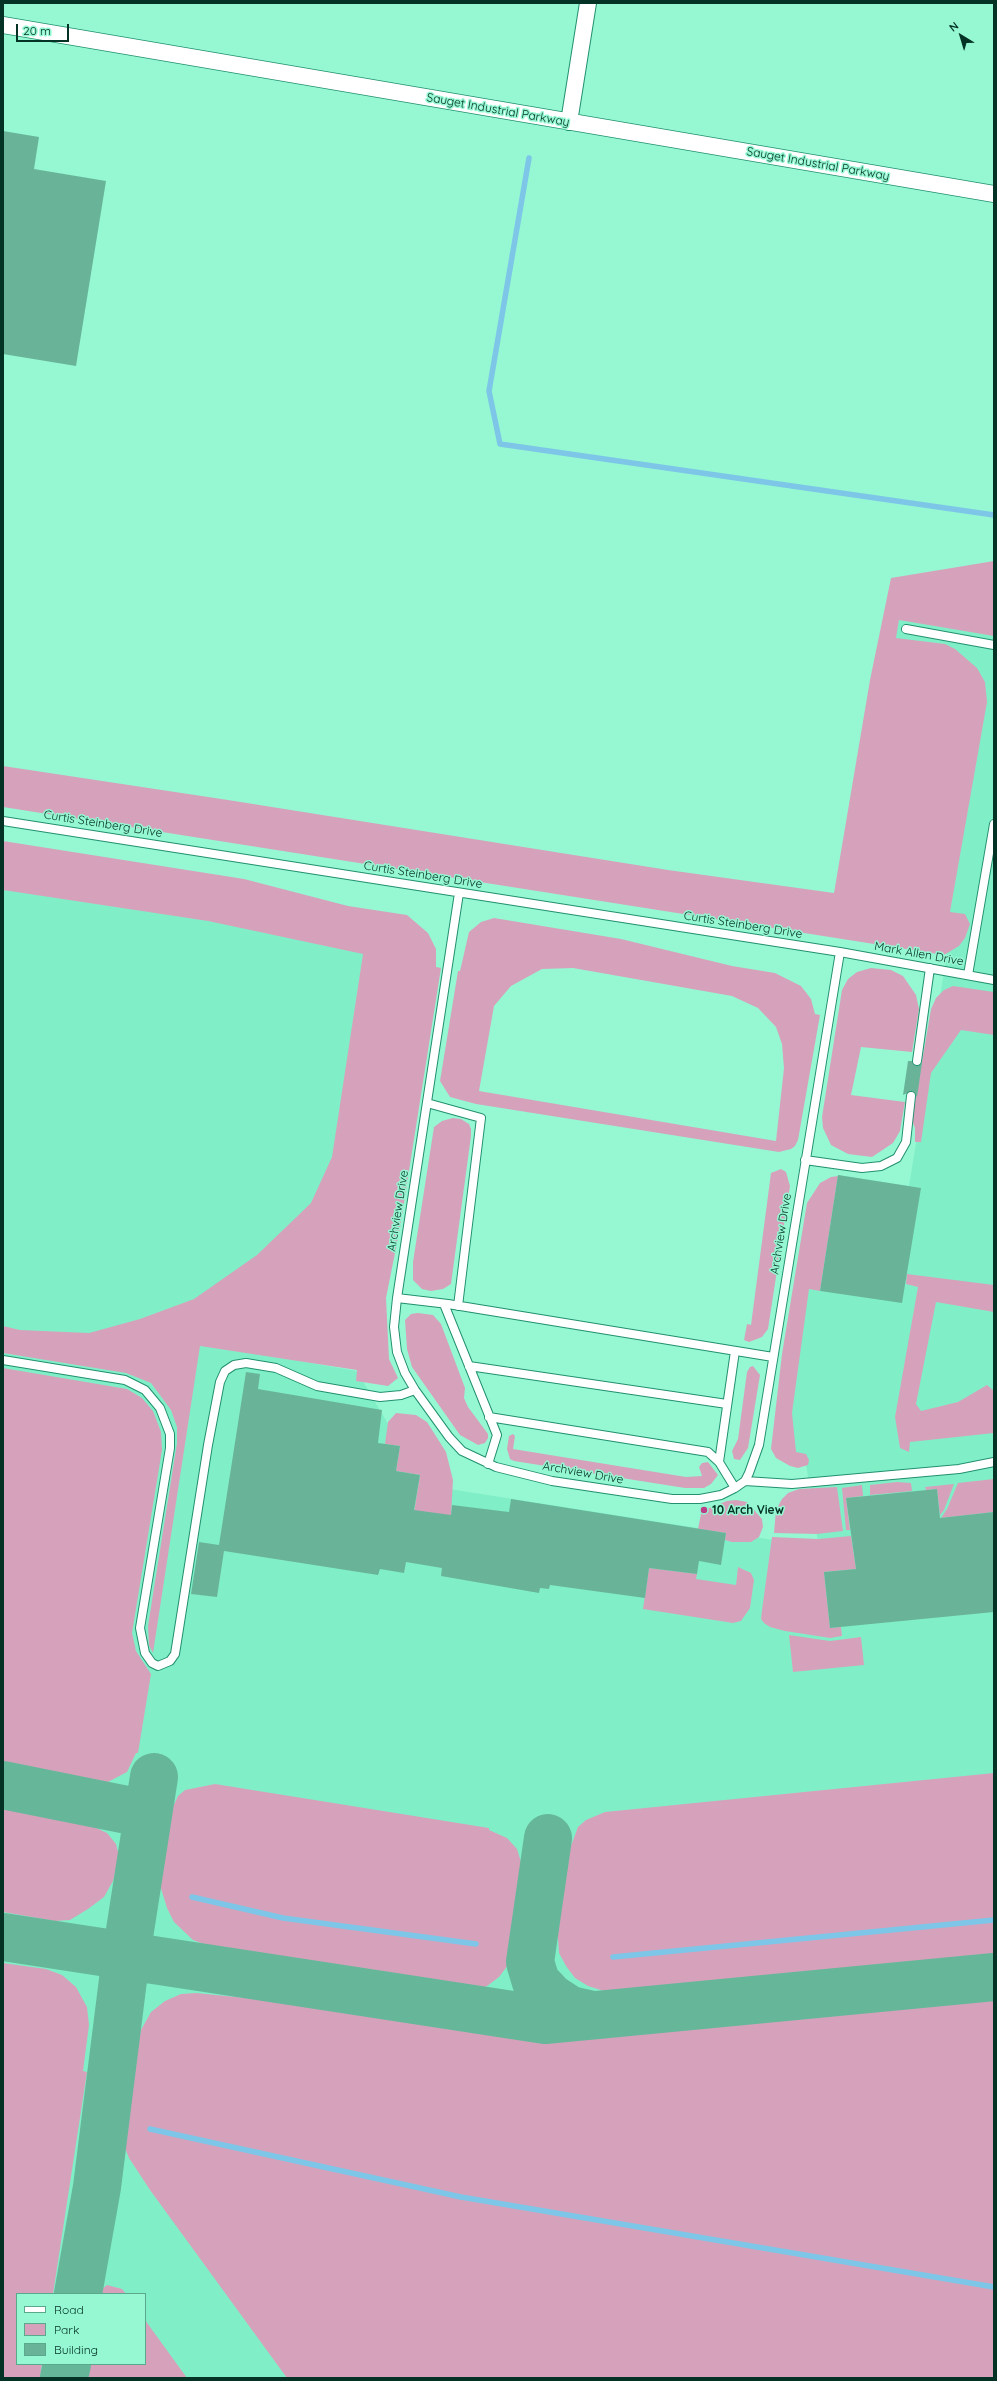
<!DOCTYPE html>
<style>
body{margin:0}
#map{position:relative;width:997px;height:2381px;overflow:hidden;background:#95f8d3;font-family:Quicksand,sans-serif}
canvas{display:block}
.frame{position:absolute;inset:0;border:4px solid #043224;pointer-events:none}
.legend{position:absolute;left:16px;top:2293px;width:130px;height:72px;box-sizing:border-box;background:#95f8d3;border:1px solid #5ba98d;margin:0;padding:5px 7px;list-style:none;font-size:12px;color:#043224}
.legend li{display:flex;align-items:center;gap:8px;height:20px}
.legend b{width:20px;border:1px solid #5ba98d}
.north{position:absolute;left:941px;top:16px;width:40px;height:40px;-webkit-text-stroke:3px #95f8d3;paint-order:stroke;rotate:322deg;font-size:11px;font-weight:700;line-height:16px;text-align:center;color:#043224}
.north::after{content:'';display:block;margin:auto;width:14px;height:18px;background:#043224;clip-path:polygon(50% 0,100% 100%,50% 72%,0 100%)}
.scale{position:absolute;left:16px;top:24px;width:53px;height:18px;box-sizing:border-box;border:2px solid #043224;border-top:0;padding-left:5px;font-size:12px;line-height:14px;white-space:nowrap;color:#043224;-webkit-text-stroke:3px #95f8d3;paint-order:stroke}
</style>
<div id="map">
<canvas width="997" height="2381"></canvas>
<div class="frame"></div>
<ul class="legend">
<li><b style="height:5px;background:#fff"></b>Road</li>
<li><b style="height:11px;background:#d6a2bb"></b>Park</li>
<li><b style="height:11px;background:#69b499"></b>Building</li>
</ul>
<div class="north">N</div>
<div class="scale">20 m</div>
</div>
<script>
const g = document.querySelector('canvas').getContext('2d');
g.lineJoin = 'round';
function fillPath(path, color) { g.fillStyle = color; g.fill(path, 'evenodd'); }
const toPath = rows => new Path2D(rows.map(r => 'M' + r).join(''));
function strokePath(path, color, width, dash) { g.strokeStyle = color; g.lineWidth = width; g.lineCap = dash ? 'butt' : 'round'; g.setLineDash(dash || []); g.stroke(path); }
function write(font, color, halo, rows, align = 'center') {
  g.font = font + ' Quicksand,sans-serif'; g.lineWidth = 3; g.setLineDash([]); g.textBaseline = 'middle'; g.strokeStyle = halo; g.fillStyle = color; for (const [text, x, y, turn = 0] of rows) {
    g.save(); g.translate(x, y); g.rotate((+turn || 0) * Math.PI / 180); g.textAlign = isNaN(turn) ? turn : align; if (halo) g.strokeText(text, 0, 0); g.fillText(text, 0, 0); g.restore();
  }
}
fillPath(toPath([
 [896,592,994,610,994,2378,3,2378,3,883,367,950,299,1361,357,1371,424,1485,799,1544,818,1542,806,1464,785,1463,804,1288,820,1290,838,1175,909,1186,950,935,840,919],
 [17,2294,145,2294,145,2364,17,2364]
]), '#80efc7');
fillPath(toPath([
 [994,561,994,636,899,620,896,638,945,644,955,649,977,668,985,682,987,702,950,912,965,914,970,924,965,938,959,946,944,955,3,807,3,766,228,800,668,870,834,893,870,680,891,578],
 [3,841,244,879,348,906,407,915,428,933,436,949,436,967,441,968,400,1228,386,1298,389,1359,398,1378,388,1386,356,1381,357,1370,200,1346,153,1653,149,1645,148,1626,177,1443,177,1427,171,1410,151,1383,126,1373,3,1353,3,1326,20,1330,89,1333,140,1319,194,1299,257,1255,311,1203,332,1157,363,954,208,921,3,890],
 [494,918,621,939,732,966,775,973,801,986,811,999,815,1014,820,1015,798,1140,795,1146,791,1149,779,1152,476,1104,450,1097,440,1081,458,971,460,971,469,932,481,922],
 [573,968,732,996,758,1008,776,1027,782,1044,784,1068,776,1141,479,1091,494,1006,511,986,542,969],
 [871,968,891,970,903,976,916,995,919,1009,912,1052,861,1047,851,1095,905,1102,900,1131,893,1143,872,1157,848,1154,831,1145,823,1128,822,1117,842,990,848,979,857,972],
 [953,986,994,992,994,1035,961,1030,931,1073,921,1142,915,1142,915,1128,912,1120,931,1009,936,998,944,990],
 [453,1118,461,1119,469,1124,471,1129,471,1136,451,1284,443,1289,431,1291,422,1289,413,1280,413,1262,434,1127,442,1121],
 [781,1169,786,1172,790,1186,768,1329,762,1337,749,1342,744,1340,747,1324,751,1325,771,1173],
 [838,1176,820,1291,809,1289,792,1413,796,1452,806,1454,809,1460,808,1465,798,1468,790,1466,776,1458,771,1449,782,1354,807,1203,820,1183,831,1177],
 [907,1274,994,1285,994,1312,936,1302,916,1404,921,1411,958,1402,987,1385,994,1391,994,1433,910,1442,909,1452,900,1448,895,1417,918,1287,906,1284],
 [418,1313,433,1315,441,1324,465,1388,464,1398,468,1407,488,1434,488,1438,485,1443,478,1445,460,1435,412,1367,407,1349,405,1320,411,1314],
 [753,1366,760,1375,748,1448,740,1460,734,1459,732,1451,738,1439,747,1372,750,1367],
 [3,1368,127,1389,142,1398,153,1411,161,1432,162,1450,132,1633,136,1651,151,1674,138,1753,136,1753,127,1772,108,1782,97,1783,3,1768],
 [396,1413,416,1415,427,1422,446,1452,453,1480,451,1515,410,1537,420,1475,396,1471,400,1446,385,1444,388,1422],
 [513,1434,515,1436,513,1449,686,1477,702,1476,699,1467,702,1463,708,1462,718,1475,711,1484,704,1488,685,1488,514,1461,510,1459,507,1449,509,1436],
 [994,1479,994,1512,941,1518,947,1509,958,1483],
 [897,1482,911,1483,912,1491,870,1495,870,1485],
 [954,1484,944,1510,940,1515,937,1489,926,1490,925,1487],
 [862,1485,863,1496,846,1498,850,1530,846,1530,842,1488],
 [837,1487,843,1531,817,1534,774,1533,776,1510,782,1499,788,1493,799,1489],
 [736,1500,747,1502,762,1519,763,1527,759,1537,751,1542,732,1542,725,1540,726,1533,698,1529,701,1514,704,1510,727,1501],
 [851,1536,856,1569,824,1572,830,1628,841,1627,842,1636,830,1638,785,1631,770,1627,764,1623,761,1619,762,1610,772,1537,818,1539],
 [738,1567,751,1573,754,1580,750,1608,741,1621,733,1623,643,1609,649,1568,697,1574,696,1579,736,1585],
 [789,1635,830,1641,861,1637,864,1665,793,1672],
 [994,1773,994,1955,622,1994,621,1992,604,1991,588,1986,575,1978,566,1966,559,1953,557,1924,555,1923,567,1851,569,1851,578,1827,586,1820,605,1812],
 [215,1784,489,1828,489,1830,507,1838,517,1849,521,1862,521,1874,523,1876,508,1965,499,1977,487,1986,474,1991,209,1948,209,1946,193,1940,174,1922,167,1908,160,1885,157,1884,169,1815,178,1796,185,1790],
 [6,1809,90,1823,90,1825,107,1833,116,1844,119,1856,113,1881,104,1897,88,1909,70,1920,55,1921,3,1912,3,1811],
 [3,1963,46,1969,62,1975,76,1987,87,2007,89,2025,83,2071,87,2072,53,2294,17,2294,17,2364,42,2364,40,2378,3,2378],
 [196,1993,286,2002,543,2041,994,1996,994,2378,287,2378,150,2190,129,2158,123,2143,119,2126,127,2078,131,2078,141,2030,151,2012,165,2001,181,1994],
 [107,2285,122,2289,126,2294,96,2294],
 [145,2320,187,2378,80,2378,82,2364,145,2364]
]), '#d6a2bb');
strokePath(toPath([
 [529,158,489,391,500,444,994,515],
 [192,1897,283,1918,476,1944],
 [613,1957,994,1920],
 [150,2129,461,2197,994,2287]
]), '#7dc6e7', 5.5);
strokePath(toPath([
 [3,1785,147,1814],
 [548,1838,530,1962,536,1982,550,1997,570,2010,592,2015],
 [3,1937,545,2020,994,1977],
 [78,2294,97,2187,126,1956,154,1777],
 [64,2378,67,2364]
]), '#66b79a', 48);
fillPath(toPath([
 [3,131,39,137,34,169,106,181,76,366,3,354],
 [908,1061,912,1061,916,1066,922,1063,917,1097,912,1091,903,1095],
 [838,1175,921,1188,902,1303,820,1291],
 [246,1372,260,1374,258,1389,382,1410,378,1443,400,1446,396,1471,420,1475,414,1510,451,1515,452,1505,509,1512,511,1499,726,1533,721,1565,699,1561,697,1574,649,1568,645,1598,550,1585,549,1589,540,1588,539,1593,441,1576,442,1568,406,1562,404,1573,380,1569,378,1575,224,1551,217,1597,191,1594,199,1542,219,1545],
 [937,1489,940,1518,994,1512,994,1612,830,1628,824,1572,856,1569,846,1498]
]), '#69b499');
const lane = toPath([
 [906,629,994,645],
 [3,821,840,952,994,980],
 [459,893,397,1298,394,1327,397,1352,405,1373,415,1390,449,1437,462,1451,496,1467,552,1481,672,1499,700,1499,721,1495,735,1488,745,1481,749,1473,759,1445,840,952],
 [968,975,994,824],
 [917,1061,930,968],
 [427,1103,481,1118,458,1306],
 [805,1160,862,1168,881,1166,897,1158,906,1142,911,1096],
 [397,1298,448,1304,773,1357],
 [444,1304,497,1435,488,1464],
 [3,1360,125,1380,145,1390,160,1408,170,1434,170,1448,140,1628,145,1653,152,1663,158,1666,170,1661,175,1654,208,1445,220,1382,225,1371,234,1365,246,1363,276,1368,317,1386,380,1397,401,1395,415,1390],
 [469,1366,727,1404],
 [489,1417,708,1452,719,1462,735,1488],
 [719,1462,735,1351],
 [745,1481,792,1484,959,1469,994,1462]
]);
const street = toPath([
 [3,25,994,194],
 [569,122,588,3]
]);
strokePath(lane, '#22906f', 10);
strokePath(street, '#22906f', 18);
strokePath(lane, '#fff', 8);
strokePath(street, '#fff', 16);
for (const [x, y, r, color] of [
 [704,1510,4,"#bd3d88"]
]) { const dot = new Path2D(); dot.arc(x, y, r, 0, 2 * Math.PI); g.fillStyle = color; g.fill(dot); strokePath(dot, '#95f8d3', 1.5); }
write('12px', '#043224', '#95f8d3', [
 ["Sauget Industrial Parkway",498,110,10],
 ["Sauget Industrial Parkway",818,164,10],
 ["Curtis Steinberg Drive",103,824,9],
 ["Curtis Steinberg Drive",423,875,9],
 ["Curtis Steinberg Drive",743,925,9],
 ["Mark Allen Drive",919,954,10],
 ["Archview Drive",398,1211,-81],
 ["Archview Drive",781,1234,-81],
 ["Archview Drive",583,1473,10]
]);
write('bold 12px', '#043224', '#95f8d3', [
 ["10 Arch View",712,1510]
], 'left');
</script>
